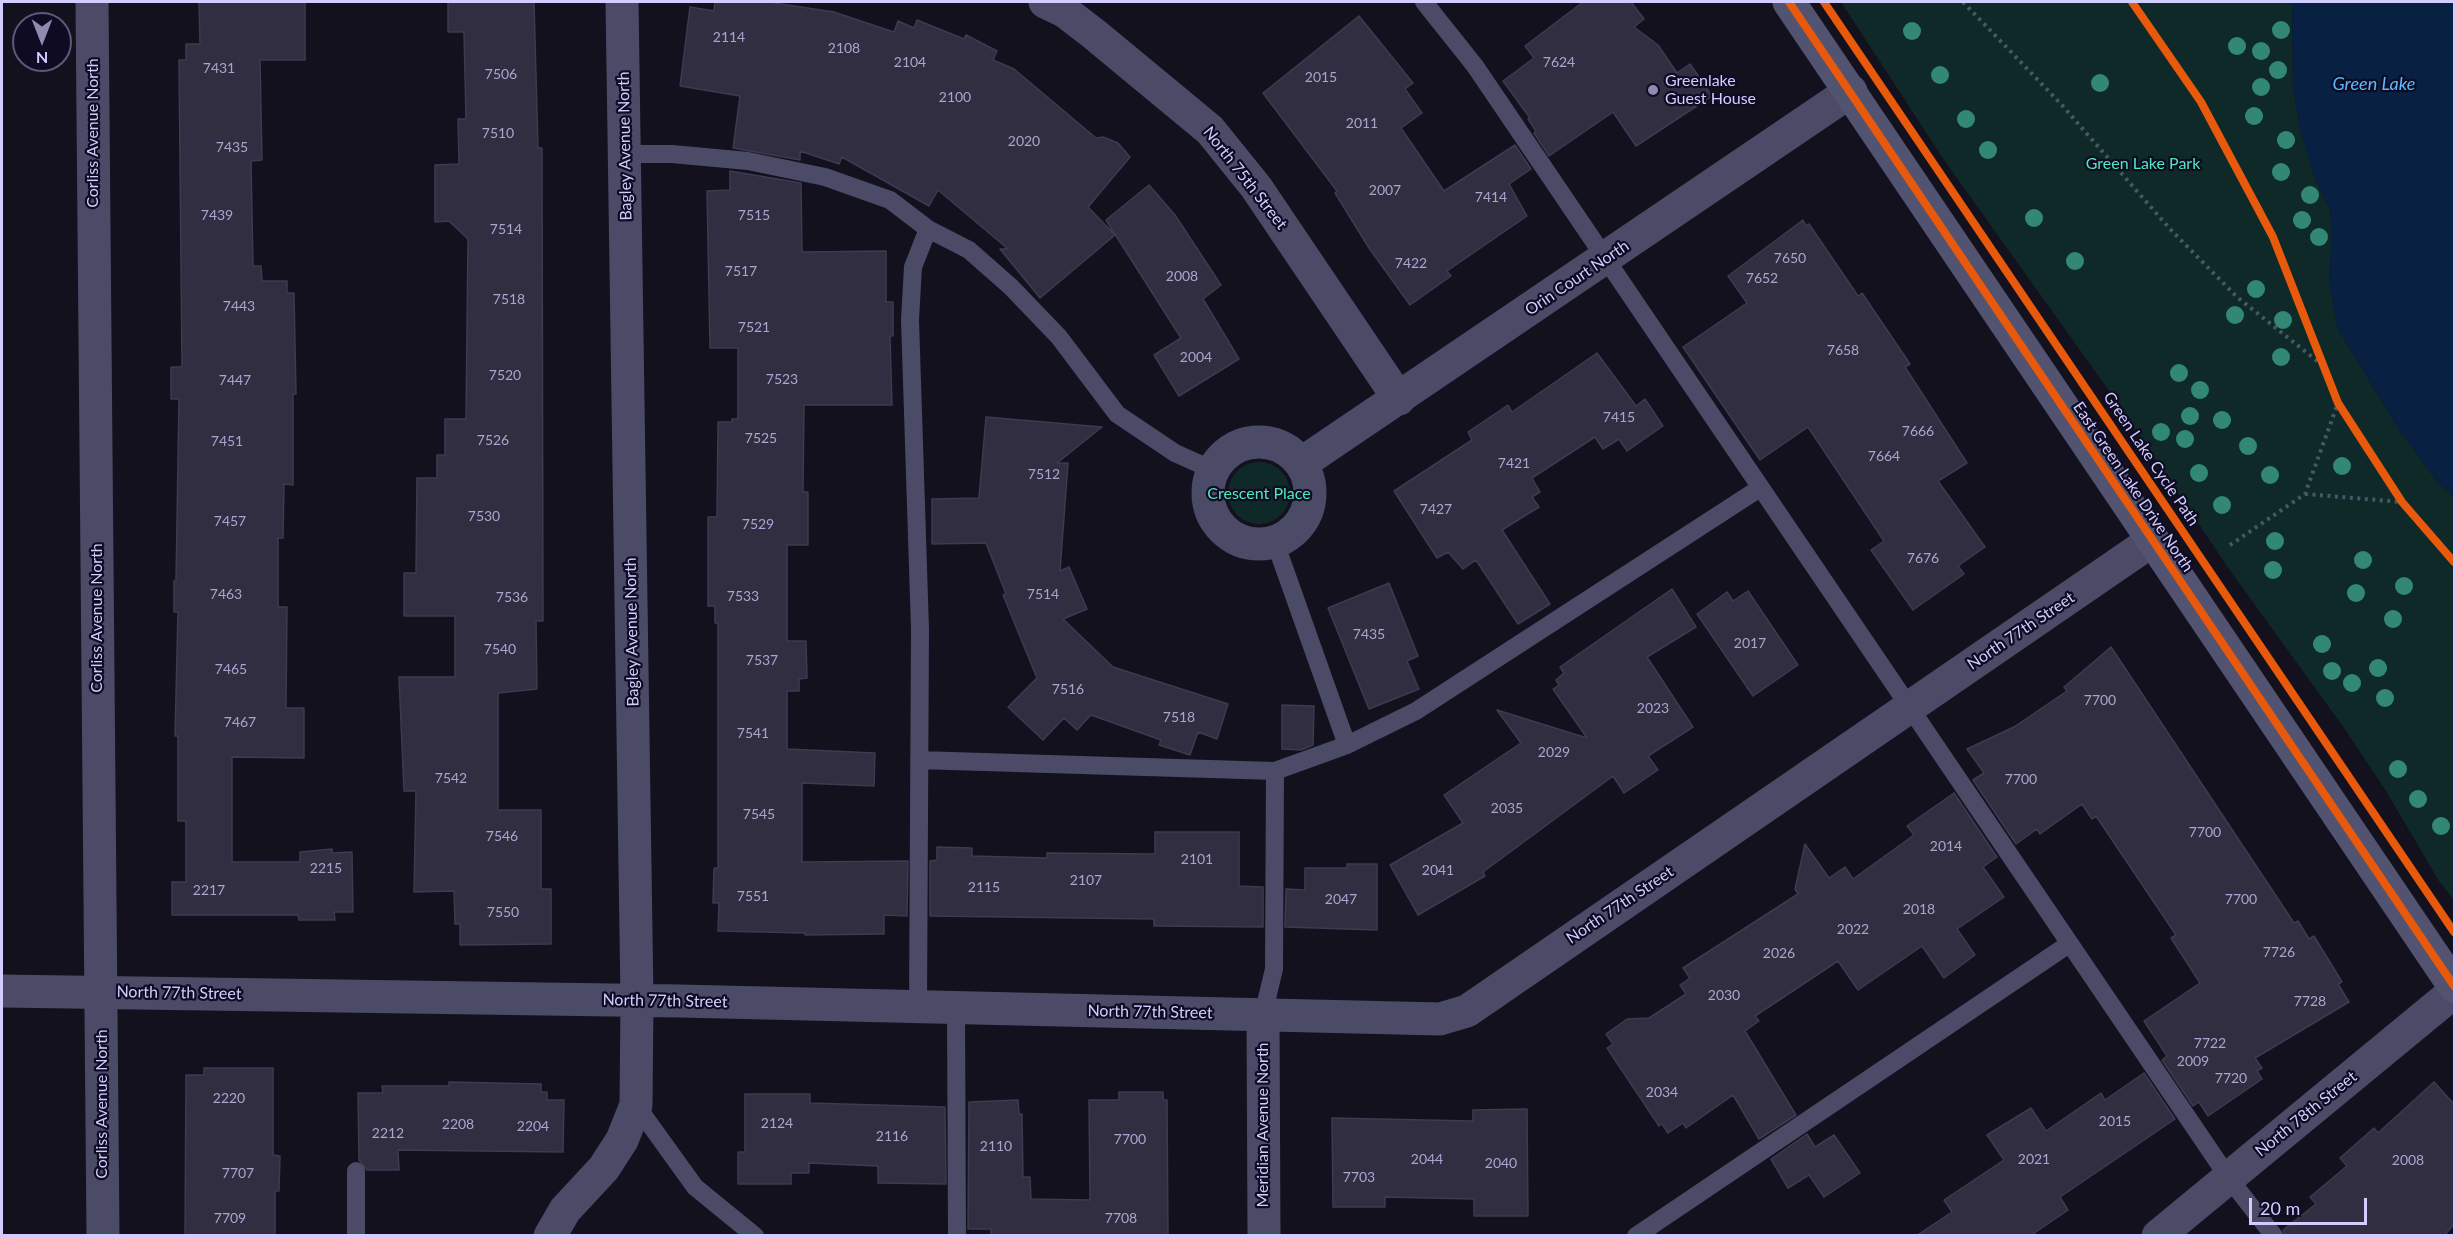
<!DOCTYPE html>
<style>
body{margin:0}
#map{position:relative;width:2456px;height:1237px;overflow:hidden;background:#12111d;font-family:Lato,sans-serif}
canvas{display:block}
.frame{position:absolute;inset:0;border:3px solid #d1cdff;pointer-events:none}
.north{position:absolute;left:12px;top:12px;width:60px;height:60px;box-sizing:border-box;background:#0e0b23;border:2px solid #5c597b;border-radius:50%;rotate:180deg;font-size:16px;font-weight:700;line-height:24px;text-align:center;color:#d1cdff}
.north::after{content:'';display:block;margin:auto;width:21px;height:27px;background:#8e8bb0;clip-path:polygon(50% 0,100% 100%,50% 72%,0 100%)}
.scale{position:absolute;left:2249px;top:1198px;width:118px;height:27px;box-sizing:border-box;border:3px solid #d1cdff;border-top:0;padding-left:8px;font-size:18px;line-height:21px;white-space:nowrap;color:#d1cdff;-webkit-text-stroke:4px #0e0b23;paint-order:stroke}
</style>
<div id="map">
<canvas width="2456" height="1237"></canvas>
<div class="frame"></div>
<div class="north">N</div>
<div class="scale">20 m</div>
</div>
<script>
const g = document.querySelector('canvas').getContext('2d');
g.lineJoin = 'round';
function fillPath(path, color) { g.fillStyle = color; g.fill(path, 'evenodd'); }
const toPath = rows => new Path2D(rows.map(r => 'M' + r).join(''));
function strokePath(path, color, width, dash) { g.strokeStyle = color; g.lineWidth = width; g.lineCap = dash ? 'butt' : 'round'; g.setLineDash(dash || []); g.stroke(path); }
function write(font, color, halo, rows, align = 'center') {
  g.font = font + ' Lato,sans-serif'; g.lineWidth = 4.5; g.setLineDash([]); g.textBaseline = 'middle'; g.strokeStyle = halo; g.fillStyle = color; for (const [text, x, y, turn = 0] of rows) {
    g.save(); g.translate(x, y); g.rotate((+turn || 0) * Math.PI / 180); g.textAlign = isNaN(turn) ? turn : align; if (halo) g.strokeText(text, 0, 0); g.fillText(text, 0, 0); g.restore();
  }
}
fillPath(toPath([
 [1841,2,2292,2,2293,83,2299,125,2315,178,2330,210,2332,237,2329,282,2338,329,2400,431,2436,480,2454,497,2454,900,2439,881,2386,791,2344,728,2229,569,2112,395,1944,160],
 '1228 493a31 31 0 1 1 62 0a31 31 0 1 1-62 0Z'
]), '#0f2929');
fillPath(toPath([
 [2292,2,2454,2,2454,497,2436,480,2400,431,2338,329,2329,282,2332,237,2330,210,2315,178,2299,125,2293,83]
]), '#082042');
const building = toPath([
 [199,2,305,2,305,60,260,60,262,160,251,161,253,266,261,266,262,281,287,281,287,293,294,293,296,394,293,394,293,485,284,484,283,538,278,538,278,607,287,607,286,708,304,708,304,758,232,757,232,862,300,862,300,852,332,849,332,853,352,852,353,912,334,912,335,920,299,920,298,915,172,915,172,882,186,882,186,821,178,821,178,736,175,736,178,612,174,612,174,581,176,581,179,399,171,399,171,367,182,367,179,60,186,60,186,44,200,44,199,2],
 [448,2,534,2,538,148,542,148,543,621,536,621,537,689,498,693,498,810,541,810,541,889,551,889,551,944,460,945,460,924,455,924,454,891,414,892,416,791,404,791,399,677,455,677,455,616,404,616,404,573,416,573,417,478,437,478,437,455,445,455,445,419,466,419,468,239,449,221,435,222,435,165,459,164,458,119,466,119,464,32,448,32,448,2],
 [715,2,768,2,834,12,894,32,898,21,914,28,917,20,964,39,966,35,997,51,993,60,1014,69,1096,138,1103,137,1118,143,1130,157,1088,207,1115,235,1040,298,1000,249,1008,249,938,190,929,206,842,157,839,164,800,151,800,160,733,148,740,96,680,86,690,7,714,11,715,2],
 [1583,2,1631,2,1644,19,1634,27,1658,45,1677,73,1690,64,1712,96,1636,146,1613,112,1549,156,1534,133,1536,131,1528,119,1530,118,1503,81,1534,58,1525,46,1583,2],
 [1359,16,1413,83,1405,89,1422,113,1401,128,1444,191,1515,145,1531,169,1509,184,1527,216,1447,271,1451,276,1410,305,1369,248,1335,193,1337,191,1263,93,1359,16],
 [730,171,801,183,802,252,886,251,886,302,893,302,893,336,890,336,892,405,804,405,803,492,808,492,808,545,787,545,787,641,806,641,807,678,799,679,799,691,787,691,787,749,875,753,874,786,802,783,802,862,908,861,907,916,884,915,884,934,805,935,805,933,718,931,719,903,713,903,714,868,718,868,718,623,715,623,715,606,708,606,708,517,717,517,718,422,732,422,732,419,738,419,738,348,710,348,707,191,730,190,730,171],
 [1149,185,1175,215,1221,285,1203,299,1239,359,1179,396,1154,355,1181,338,1106,220,1149,185],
 [1803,220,1806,226,1809,224,1858,296,1862,293,1910,364,1905,367,1967,463,1938,481,1985,547,1958,566,1964,574,1913,610,1871,550,1884,541,1808,427,1760,460,1683,347,1747,303,1728,276,1803,220],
 [1597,353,1636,406,1645,399,1663,426,1627,451,1619,439,1603,449,1595,437,1532,478,1540,492,1532,497,1539,507,1502,530,1550,604,1518,624,1476,560,1463,569,1448,552,1437,558,1394,491,1472,440,1468,432,1508,405,1512,412,1597,353],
 [986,417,1102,427,1057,463,1068,463,1060,571,1069,567,1087,609,1063,619,1113,667,1228,704,1217,739,1198,732,1190,755,1159,745,1161,740,1091,715,1077,730,1064,718,1043,740,1008,707,1037,678,1003,595,1006,594,986,543,932,544,932,499,979,498,986,417],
 [1389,583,1418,656,1407,661,1419,689,1369,709,1328,608,1389,583],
 [1672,589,1696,627,1647,657,1693,727,1648,756,1658,770,1624,793,1613,776,1483,872,1485,876,1418,915,1390,865,1463,823,1444,795,1521,743,1497,710,1587,738,1553,689,1559,685,1556,680,1564,673,1560,667,1672,589],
 [1748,591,1798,665,1753,696,1697,614,1727,592,1733,601,1748,591],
 [2111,647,2294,923,2298,921,2309,939,2314,936,2342,982,2338,984,2349,1002,2255,1058,2262,1068,2257,1071,2262,1079,2208,1116,2199,1102,2193,1106,2162,1060,2167,1056,2144,1021,2200,983,2171,938,2176,935,2096,816,2092,819,2082,804,2040,834,2037,829,2016,844,1973,780,1984,773,1967,749,2014,727,2067,691,2064,687,2111,647],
 [1282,705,1314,706,1313,745,1301,750,1282,749,1282,705],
 [1954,793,1997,857,1983,867,2004,897,1957,929,1975,955,1944,978,1922,946,1858,990,1838,961,1755,1016,1759,1021,1745,1031,1796,1115,1759,1139,1733,1095,1686,1128,1683,1123,1668,1133,1662,1124,1659,1126,1607,1048,1613,1044,1606,1034,1627,1019,1649,1018,1686,994,1680,985,1690,978,1683,968,1798,894,1795,889,1805,844,1829,878,1845,867,1853,879,1914,835,1907,826,1954,793],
 [1155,832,1239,832,1239,886,1263,887,1263,927,1154,926,1154,919,930,916,930,861,937,860,937,847,972,848,972,856,1047,858,1047,853,1155,854,1155,832],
 [1347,864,1377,864,1377,930,1285,927,1286,889,1305,890,1305,868,1347,868,1347,864],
 [204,1068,273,1068,273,1155,280,1156,279,1191,275,1191,275,1236,185,1236,186,1075,204,1075,204,1068],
 [2144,1073,2175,1119,2060,1197,2068,1210,2030,1236,1916,1236,1952,1212,1944,1200,2004,1160,1987,1135,2031,1108,2046,1131,2101,1093,2105,1100,2144,1073],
 [449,1082,541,1084,541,1092,547,1092,547,1100,564,1100,563,1152,398,1150,399,1170,367,1170,359,1160,358,1093,383,1093,382,1086,449,1086,449,1082],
 [2434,1082,2454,1104,2454,1224,2444,1236,2285,1236,2283,1230,2316,1204,2310,1197,2347,1166,2340,1158,2374,1128,2378,1133,2434,1082],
 [1119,1092,1163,1092,1163,1100,1167,1100,1168,1236,991,1236,991,1229,968,1229,969,1102,1018,1100,1019,1114,1022,1114,1023,1177,1030,1177,1031,1199,1090,1200,1089,1100,1119,1100,1119,1092],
 [745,1094,810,1094,810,1103,945,1107,946,1184,878,1183,878,1166,809,1163,809,1173,791,1173,791,1184,738,1184,738,1152,745,1152,745,1094],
 [1527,1109,1528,1216,1474,1216,1474,1199,1385,1197,1385,1207,1333,1207,1332,1118,1473,1121,1473,1110,1527,1109],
 [1807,1134,1815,1147,1834,1135,1860,1173,1824,1197,1809,1175,1788,1188,1771,1159,1807,1134]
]);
fillPath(building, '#302e40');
strokePath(building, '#3d3a52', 1.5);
strokePath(toPath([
 [1963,2,2061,104,2170,229,2237,297,2326,368],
 [2305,494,2402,502],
 [2230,545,2305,494,2338,403]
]), '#455867', 4, [3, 4.5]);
strokePath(toPath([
 [1424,2,1475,66,2228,1177,2274,1236],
 [625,154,672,154,748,161,825,177,890,200,928,229,969,250,1011,287,1059,337,1117,414,1175,453,1213,470],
 [1275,542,1347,745],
 [919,760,1275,771,1347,745,1416,711,1760,488],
 [918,1007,920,629,910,320,913,267,928,229],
 [956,1007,957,1236],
 [1263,1015,1274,969,1275,771],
 [636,1105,695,1187,755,1236],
 [356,1171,356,1236],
 [1636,1236,2069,944]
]), '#4b4b67', 18);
strokePath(toPath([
 [92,2,103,1236],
 [1045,2,1064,11,1094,34,1210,130,1256,187,1399,399],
 '1208 493a51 51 0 1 1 102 0a51 51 0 1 1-102 0Z',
 [1302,463,1851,91],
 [2,991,680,1001,1440,1019,1467,1011,2153,540],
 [1263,1015,1264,1236],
 [550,1236,565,1210,604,1168,622,1140,636,1105,637,1000,622,2],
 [2158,1236,2454,992]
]), '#4b4b67', 33);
strokePath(toPath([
 [1789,2,2454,986]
]), '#525271', 33);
strokePath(toPath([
 [1789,2,2454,986],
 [1824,2,2454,932],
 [2132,2,2201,102,2273,237,2338,403,2402,502,2454,562]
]), '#e8590c', 8);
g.fillStyle = '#338875';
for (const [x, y] of [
 [2281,30],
 [1912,31],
 [2237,46],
 [2261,51],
 [2278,70],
 [1940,75],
 [2100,83],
 [2261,87],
 [2254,116],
 [1966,119],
 [2286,140],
 [1988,150],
 [2281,172],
 [2310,195],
 [2034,218],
 [2302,220],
 [2319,237],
 [2075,261],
 [2256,289],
 [2235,315],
 [2283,320],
 [2281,357],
 [2179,373],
 [2200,390],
 [2190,416],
 [2222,420],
 [2161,432],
 [2185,439],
 [2248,446],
 [2342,466],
 [2199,473],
 [2270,475],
 [2222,505],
 [2275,541],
 [2363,560],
 [2273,570],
 [2404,586],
 [2356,593],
 [2393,619],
 [2322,644],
 [2378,668],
 [2332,671],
 [2352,683],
 [2385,698],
 [2398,769],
 [2418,799],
 [2441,826]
]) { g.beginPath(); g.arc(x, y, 9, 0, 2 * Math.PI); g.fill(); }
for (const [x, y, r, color] of [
 [1653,90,6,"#8e8bb0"]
]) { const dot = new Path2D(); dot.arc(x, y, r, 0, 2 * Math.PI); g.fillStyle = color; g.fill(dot); strokePath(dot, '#0e0b23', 2); }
write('14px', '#a9a5cf', null, [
 ["2114",729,37],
 ["2108",844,48],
 ["2104",910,62],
 ["7624",1559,62],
 ["7431",219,68],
 ["7506",501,74],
 ["2015",1321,77],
 ["2100",955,97],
 ["2011",1362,123],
 ["7510",498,133],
 ["2020",1024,141],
 ["7435",232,147],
 ["2007",1385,190],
 ["7414",1491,197],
 ["7439",217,215],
 ["7515",754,215],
 ["7514",506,229],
 ["7650",1790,258],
 ["7422",1411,263],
 ["7517",741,271],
 ["2008",1182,276],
 ["7652",1762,278],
 ["7518",509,299],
 ["7443",239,306],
 ["7521",754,327],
 ["7658",1843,350],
 ["2004",1196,357],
 ["7520",505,375],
 ["7523",782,379],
 ["7447",235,380],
 ["7415",1619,417],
 ["7666",1918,431],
 ["7525",761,438],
 ["7526",493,440],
 ["7451",227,441],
 ["7664",1884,456],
 ["7421",1514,463],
 ["7512",1044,474],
 ["7427",1436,509],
 ["7530",484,516],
 ["7457",230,521],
 ["7529",758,524],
 ["7676",1923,558],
 ["7463",226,594],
 ["7514",1043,594],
 ["7533",743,596],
 ["7536",512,597],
 ["7435",1369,634],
 ["2017",1750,643],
 ["7540",500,649],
 ["7537",762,660],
 ["7465",231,669],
 ["7516",1068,689],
 ["7700",2100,700],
 ["2023",1653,708],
 ["7518",1179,717],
 ["7467",240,722],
 ["7541",753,733],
 ["2029",1554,752],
 ["7542",451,778],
 ["7700",2021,779],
 ["2035",1507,808],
 ["7545",759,814],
 ["7700",2205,832],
 ["7546",502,836],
 ["2014",1946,846],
 ["2101",1197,859],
 ["2215",326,868],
 ["2041",1438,870],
 ["2107",1086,880],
 ["2115",984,887],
 ["2217",209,890],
 ["7551",753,896],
 ["2047",1341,899],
 ["7700",2241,899],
 ["2018",1919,909],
 ["7550",503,912],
 ["2022",1853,929],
 ["7726",2279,952],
 ["2026",1779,953],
 ["2030",1724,995],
 ["7728",2310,1001],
 ["7722",2210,1043],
 ["2009",2193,1061],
 ["7720",2231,1078],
 ["2034",1662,1092],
 ["2220",229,1098],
 ["2015",2115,1121],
 ["2124",777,1123],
 ["2208",458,1124],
 ["2204",533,1126],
 ["2212",388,1133],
 ["2116",892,1136],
 ["7700",1130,1139],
 ["2110",996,1146],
 ["2044",1427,1159],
 ["2021",2034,1159],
 ["2008",2408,1160],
 ["2040",1501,1163],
 ["7707",238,1173],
 ["7703",1359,1177],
 ["7709",230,1218],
 ["7708",1121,1218]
]);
write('16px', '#d1cdff', '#0e0b23', [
 ["Greenlake",1665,81],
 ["Guest House",1665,99]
], 'left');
write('16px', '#d1cdff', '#0e0b23', [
 ["Corliss Avenue North",93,133,-90],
 ["Bagley Avenue North",625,146,-91],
 ["North 75th Street",1245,178,52],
 ["Orin Court North",1577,278,-34],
 ["Green Lake Cycle Path",2151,459,56],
 ["East Green Lake Drive North",2133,487,56],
 ["Corliss Avenue North",97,618,-90],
 ["North 77th Street",2021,631,-34],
 ["Bagley Avenue North",632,632,-91],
 ["North 77th Street",1620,905,-34],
 ["North 77th Street",179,993,1],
 ["North 77th Street",665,1001,1],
 ["North 77th Street",1150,1012,1],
 ["Corliss Avenue North",102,1104,-90],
 ["North 78th Street",2306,1114,-39],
 ["Meridian Avenue North",1263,1125,-90]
]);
write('16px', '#4eeabd', '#0e0b23', [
 ["Green Lake Park",2143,164],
 ["Crescent Place",1259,494]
]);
write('italic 18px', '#5bbaff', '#0e0b23', [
 ["Green Lake",2374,84]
]);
</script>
